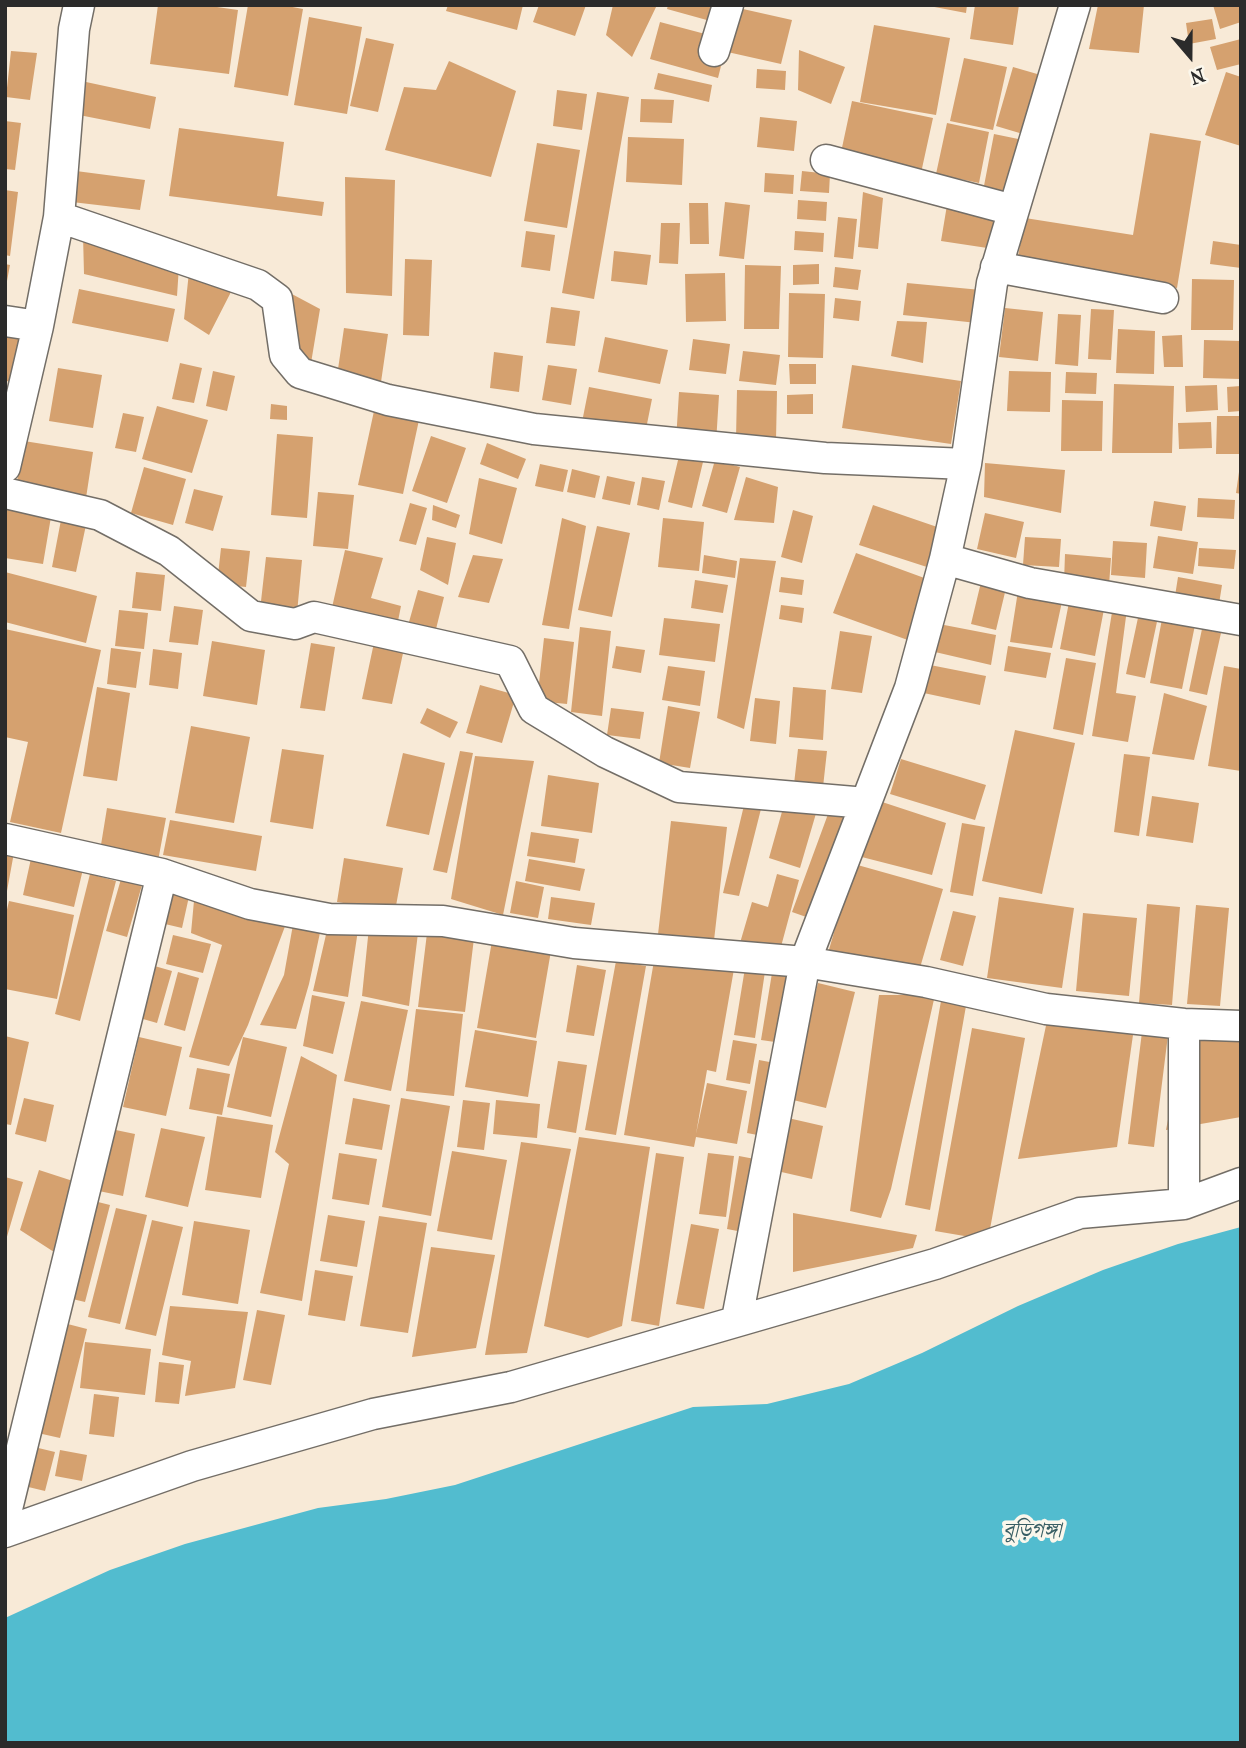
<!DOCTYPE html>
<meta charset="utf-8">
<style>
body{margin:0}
#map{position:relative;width:1246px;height:1748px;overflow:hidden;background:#f8ead7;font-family:"IM FELL French Canon",serif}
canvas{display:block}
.frame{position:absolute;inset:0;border:7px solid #2b2b2b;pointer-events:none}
.north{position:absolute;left:1155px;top:21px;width:70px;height:70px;-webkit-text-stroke:5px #fbf7ec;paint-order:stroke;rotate:160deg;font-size:19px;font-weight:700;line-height:28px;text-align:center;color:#2b2b2b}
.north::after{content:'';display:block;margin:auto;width:24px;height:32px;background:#2b2b2b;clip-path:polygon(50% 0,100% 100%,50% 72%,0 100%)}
</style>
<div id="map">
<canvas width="1246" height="1748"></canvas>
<div class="frame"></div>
<div class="north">N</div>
</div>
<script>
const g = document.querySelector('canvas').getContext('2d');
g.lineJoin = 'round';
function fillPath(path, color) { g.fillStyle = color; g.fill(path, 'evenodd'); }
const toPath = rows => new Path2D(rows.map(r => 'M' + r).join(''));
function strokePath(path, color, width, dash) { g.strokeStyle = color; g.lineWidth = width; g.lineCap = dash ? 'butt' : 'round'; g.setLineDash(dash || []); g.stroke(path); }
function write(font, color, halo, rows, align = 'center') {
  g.font = font + ' "IM FELL French Canon","Noto Serif Bengali",serif'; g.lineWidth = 7; g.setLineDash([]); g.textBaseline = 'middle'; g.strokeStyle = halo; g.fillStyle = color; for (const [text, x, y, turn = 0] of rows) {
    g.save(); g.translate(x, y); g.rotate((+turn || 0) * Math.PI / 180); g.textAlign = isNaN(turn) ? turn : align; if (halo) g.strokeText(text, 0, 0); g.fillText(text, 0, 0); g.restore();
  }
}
fillPath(toPath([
 [1241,1227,1241,1743,5,1743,5,1618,110,1570,185,1544,318,1508,386,1499,455,1485,693,1407,767,1404,849,1384,922,1353,1018,1306,1103,1270,1178,1244]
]), '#52bccf');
fillPath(toPath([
 [158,5,203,5,238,10,229,74,150,64],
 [248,5,282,5,303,9,288,96,234,87],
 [448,5,523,5,517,30,446,11],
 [539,5,586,5,575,36,533,22],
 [613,5,657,5,632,57,606,35],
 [668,5,718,5,714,22,667,9],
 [924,5,967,5,966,13],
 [975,5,1019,5,1013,45,970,39],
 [1098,5,1144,5,1139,53,1089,49],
 [1213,5,1241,5,1241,22,1220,29],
 [734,7,792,20,781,64,723,51],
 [309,17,362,27,347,114,294,105],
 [1212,19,1216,39,1189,44,1186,23],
 [660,22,709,35,722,62,718,78,650,59],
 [874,25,950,38,936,115,860,102],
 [366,38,394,44,378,112,350,106],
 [1241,39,1241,64,1217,70,1210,47],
 [799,50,845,67,831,104,798,90],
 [11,51,37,53,30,100,6,97],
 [964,58,1007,67,993,130,950,121],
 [449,61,516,91,491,177,385,150,404,87,436,90],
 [1013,67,1051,78,1033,137,996,126],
 [757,69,786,71,785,90,756,88],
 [1226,72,1241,77,1241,146,1205,135],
 [658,73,712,85,709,102,654,89],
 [86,82,156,97,150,129,79,115],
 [557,90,587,94,582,130,553,126],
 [597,92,629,97,594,299,562,293],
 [641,99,674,100,672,123,640,122],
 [852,101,933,118,921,173,840,157],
 [760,117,797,121,794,151,757,147],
 [5,121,21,123,15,170,5,169],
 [947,123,989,132,979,183,936,174],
 [179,128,284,142,277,196,324,202,322,216,169,196],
 [1150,133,1201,141,1177,288,1017,262,1025,218,1133,235],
 [994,134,1028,141,1016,197,983,191],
 [628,137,684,139,682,185,626,182],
 [537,143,580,150,567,228,524,221],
 [76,171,145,180,140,210,72,202],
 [802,171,830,174,829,193,800,191],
 [765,173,794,175,793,194,764,192],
 [345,177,395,180,392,296,346,293],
 [5,190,18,192,10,256,5,255],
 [863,192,883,198,878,249,858,247],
 [798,200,827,202,826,221,797,219],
 [725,202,750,205,744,259,719,256],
 [689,203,708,203,709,244,690,244],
 [947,205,1000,214,994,249,941,241],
 [838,217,857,219,853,259,834,257],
 [661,223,680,223,678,264,659,263],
 [526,231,555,235,550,271,521,267],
 [795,231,824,233,823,252,794,250],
 [83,235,179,266,177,296,84,274],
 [1213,241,1241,245,1241,268,1210,264],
 [614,251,651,255,647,285,611,281],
 [405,259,432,260,429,336,403,335],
 [5,264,10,265,7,281,5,281],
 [819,264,819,284,793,285,793,265],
 [745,265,781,266,779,329,744,329],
 [835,267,861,270,858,290,833,287],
 [189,272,232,290,209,335,184,319],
 [725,273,726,321,686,322,685,274],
 [1192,279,1234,280,1233,330,1191,330],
 [907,283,981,290,977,323,903,315],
 [79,289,175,309,168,342,72,323],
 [290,293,320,309,311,363,289,351,296,317,285,304],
 [789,293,825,294,823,358,788,357],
 [835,298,861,301,859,321,833,318],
 [551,307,580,311,575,346,546,343],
 [1005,308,1043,312,1038,361,999,357],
 [1091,309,1114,310,1111,360,1088,359],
 [1058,314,1081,315,1078,366,1055,364],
 [897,321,927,322,923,363,891,356],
 [344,328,388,334,381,382,337,376],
 [5,329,20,331,15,382,5,381],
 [1118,329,1155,331,1154,374,1116,373],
 [1182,335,1183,367,1164,367,1162,336],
 [605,337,668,350,660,384,598,372],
 [693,339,730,344,726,374,689,370],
 [1204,340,1241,341,1241,379,1203,378],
 [743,351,780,355,776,385,739,381],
 [494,352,523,356,519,392,490,388],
 [180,363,202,368,194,403,172,399],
 [789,364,816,364,816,384,790,384],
 [548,365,577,369,571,405,542,400],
 [852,365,961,381,951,444,842,428],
 [58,368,102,375,93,428,49,421],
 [213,371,235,376,227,411,206,406],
 [1009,371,1051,372,1050,412,1007,411],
 [1066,372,1097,373,1096,394,1065,393],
 [1114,384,1174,386,1172,453,1112,453],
 [1217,385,1218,410,1186,412,1185,386],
 [1241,386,1241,411,1228,412,1227,387],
 [589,387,652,399,645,434,582,422],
 [737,390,777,391,776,440,736,439],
 [679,392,719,395,716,443,676,441],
 [813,394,813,414,787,414,787,395],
 [1062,400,1103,401,1102,451,1061,451],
 [271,404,287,406,287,420,270,419],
 [157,406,208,420,192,473,142,459],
 [374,411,419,420,403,494,358,485],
 [123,413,144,417,136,452,115,448],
 [1217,416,1241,416,1241,454,1216,454],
 [1211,422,1212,448,1179,449,1178,423],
 [277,434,313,437,307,518,271,515],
 [431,436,466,448,447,503,412,491],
 [24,441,93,452,86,498,16,487],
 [487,443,526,459,518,479,480,464],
 [679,456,703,462,692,508,668,502],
 [715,460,740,467,727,513,702,506],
 [985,463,1065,470,1061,513,984,497],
 [540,464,568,470,563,492,535,486],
 [144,467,186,479,173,525,131,513],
 [572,469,600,476,595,498,567,492],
 [1239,472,1241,472,1241,494,1236,493],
 [607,476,635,482,630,505,602,499],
 [642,477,665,481,659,510,637,505],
 [746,477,778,487,774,523,734,520],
 [479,478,517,488,502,544,469,534],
 [194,489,223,496,213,531,185,523],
 [318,492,354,495,348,549,313,546],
 [1198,498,1235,500,1234,519,1197,517],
 [1154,501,1186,506,1182,531,1150,526],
 [410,503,427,508,416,545,399,541],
 [7,504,52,511,43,564,5,558],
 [433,505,460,515,456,528,432,520],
 [873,505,943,529,930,568,859,545],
 [793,510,813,516,802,563,781,557],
 [985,513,1024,522,1016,558,977,549],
 [562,518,586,526,569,629,542,625],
 [663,518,704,522,699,571,658,567],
 [61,520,86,525,76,572,52,567],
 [597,526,630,533,612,617,578,610],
 [1158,536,1198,542,1193,574,1153,568],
 [427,537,456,543,448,585,420,570],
 [1025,537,1061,539,1059,567,1023,565],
 [1113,541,1147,543,1145,578,1111,575],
 [221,548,250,551,246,587,217,584],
 [1199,548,1236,550,1234,569,1198,566],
 [345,550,383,558,371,598,401,606,397,626,331,612],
 [856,553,938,583,916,643,833,613],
 [1065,554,1111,558,1109,585,1064,582],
 [473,555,503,559,489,603,458,597],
 [704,555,737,561,735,578,702,573],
 [266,557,302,560,297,613,260,610],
 [740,558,776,561,744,729,717,718],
 [5,572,97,596,86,643,5,622],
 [136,572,165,575,161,611,132,608],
 [781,577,804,580,802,595,779,592],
 [1178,577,1222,585,1219,604,1175,596],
 [982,578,1007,584,996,630,971,624],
 [695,580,728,585,723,613,691,608],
 [418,590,444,597,436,629,409,622],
 [1018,591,1063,597,1052,648,1010,642],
 [1070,597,1105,604,1095,656,1060,649],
 [781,605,804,608,802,623,779,619],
 [174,606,203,610,198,645,169,642],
 [1113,606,1127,609,1116,693,1136,696,1128,742,1092,736],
 [119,610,148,613,144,649,115,646],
 [1139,613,1158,617,1145,678,1126,674],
 [664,618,720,624,715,662,659,655],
 [1162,619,1195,625,1182,689,1150,683],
 [939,624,996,635,991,665,935,652],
 [580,627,611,631,602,716,571,712],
 [5,629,101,650,61,833,10,822,28,742,5,737],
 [1202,629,1221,633,1207,695,1189,691],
 [840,631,872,636,862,693,831,689],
 [375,638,405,644,392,704,362,699],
 [544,638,574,642,567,704,537,701],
 [212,641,265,650,257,705,203,696],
 [311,643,335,647,325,711,300,708],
 [616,646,645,650,641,673,612,668],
 [1008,646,1051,653,1046,678,1004,671],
 [111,648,141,652,136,688,107,684],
 [153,649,182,653,178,689,149,685],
 [1066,658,1096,663,1083,735,1053,729],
 [925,664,986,676,980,705,919,692],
 [668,666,705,671,700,706,662,700],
 [1224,666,1241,669,1241,771,1208,766],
 [480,685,516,695,502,743,466,733],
 [97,687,130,693,117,781,83,776],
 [793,687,826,690,823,740,789,737],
 [1164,693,1207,706,1194,760,1152,754],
 [755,698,780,701,776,744,750,741],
 [668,706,700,712,690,768,659,763],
 [427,708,458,722,450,738,420,723],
 [611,708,644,712,640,739,607,735],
 [191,726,250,737,234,823,175,813],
 [1015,730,1075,743,1042,894,982,881],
 [282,749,324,755,313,829,270,822],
 [798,749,827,751,823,787,794,784],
 [460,751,473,753,447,873,433,870],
 [403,753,445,763,429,835,386,826],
 [1124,754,1150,757,1139,836,1114,832],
 [475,756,534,761,503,915,451,899],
 [901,759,986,785,975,820,890,794],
 [548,775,599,783,592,833,541,826],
 [1152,796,1199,803,1193,843,1146,836],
 [746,797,763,801,739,896,723,893],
 [873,799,946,823,932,875,854,855],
 [785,801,817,810,800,868,769,858],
 [831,806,850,814,812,919,792,912],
 [107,808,166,818,158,861,100,851],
 [170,820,262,836,256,871,163,855],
 [671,821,727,827,713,949,657,943],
 [962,823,985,827,973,896,950,892],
 [531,832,579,839,575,863,527,856],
 [5,845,15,847,7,891,5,891],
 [32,854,84,865,74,907,23,895],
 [344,858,403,868,395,911,337,902],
 [529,859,585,869,580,891,525,881],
 [854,864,943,889,917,978,828,953],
 [90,874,116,881,80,1021,55,1014],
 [777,874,799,880,779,954,740,943,752,902,768,907],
 [121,879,142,885,127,937,106,931],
 [516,881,544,887,538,918,510,913],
 [173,888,190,892,182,928,165,924],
 [195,890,287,921,248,1025,229,1066,189,1057,222,945,191,933],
 [551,897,595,903,591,925,548,919],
 [999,897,1074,908,1062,988,987,978],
 [9,901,74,915,57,999,5,989,5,918],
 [1147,904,1180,907,1172,1005,1139,1003],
 [1196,905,1229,908,1220,1006,1187,1004],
 [953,911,976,916,963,966,940,960],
 [1083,913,1137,918,1129,996,1076,991],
 [294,919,321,928,309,984,296,1029,260,1025,284,975],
 [428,925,475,930,465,1012,418,1007],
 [328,926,358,930,348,997,313,991],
 [369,927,418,933,409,1006,362,996],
 [173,935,211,944,203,973,166,964],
 [493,935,552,945,536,1038,477,1028],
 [655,955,734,969,716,1072,707,1070,696,1134,707,1083,747,1091,737,1144,696,1137,694,1147,624,1135],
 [616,961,646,966,616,1135,585,1130],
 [746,962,766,965,755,1038,734,1035],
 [151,965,172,971,157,1023,136,1017],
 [577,965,606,970,594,1036,566,1032],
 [773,967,793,971,782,1043,761,1040],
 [178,972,199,978,185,1031,164,1025],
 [818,983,855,992,826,1108,789,1099],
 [312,995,345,1002,333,1054,303,1046],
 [879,995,935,995,891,1189,881,1218,850,1211],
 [361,1001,408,1010,391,1091,344,1081],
 [941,1001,966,1006,930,1210,905,1205],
 [416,1009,463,1014,454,1096,406,1091],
 [1048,1016,1134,1028,1117,1147,1018,1159],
 [972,1028,1025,1038,988,1240,935,1231],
 [475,1030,537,1041,528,1097,465,1087],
 [1142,1032,1168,1035,1154,1147,1128,1144],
 [5,1036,29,1042,11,1125,5,1124],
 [1184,1036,1241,1038,1241,1117,1166,1130],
 [139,1037,182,1047,166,1116,123,1107],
 [243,1037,287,1047,271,1117,227,1107],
 [733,1040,757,1044,750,1084,726,1080],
 [301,1056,337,1075,302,1301,260,1293,289,1164,275,1152],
 [759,1060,780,1064,768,1137,747,1133],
 [558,1061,587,1065,576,1133,547,1128],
 [197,1068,230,1074,222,1115,189,1109],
 [24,1098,54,1105,46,1142,15,1134],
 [353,1098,390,1105,382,1150,345,1144],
 [401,1098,450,1106,431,1216,382,1207],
 [463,1100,490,1103,484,1150,457,1147],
 [496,1100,540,1104,537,1138,493,1134],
 [217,1116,273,1125,261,1198,205,1190],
 [788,1118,823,1126,812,1179,777,1171],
 [106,1128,135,1134,123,1196,94,1190],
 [161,1128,205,1137,188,1207,145,1197],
 [579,1137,650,1147,622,1326,588,1338,544,1326],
 [521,1142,571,1149,527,1353,485,1355],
 [452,1151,507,1160,492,1240,437,1231],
 [339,1153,377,1159,369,1205,332,1199],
 [656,1153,684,1157,659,1326,631,1321],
 [708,1153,734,1156,726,1217,699,1214],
 [739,1156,760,1160,748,1233,727,1229],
 [39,1170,76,1182,54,1252,20,1230],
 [5,1177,23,1182,6,1240,5,1240],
 [90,1200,110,1205,85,1302,64,1297],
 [116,1208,147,1215,120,1324,88,1317],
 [793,1213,917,1235,913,1248,793,1272],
 [328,1215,365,1221,357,1267,320,1261],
 [379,1216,427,1223,408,1333,360,1326],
 [152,1220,183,1227,156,1336,125,1329],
 [194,1221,250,1230,238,1304,182,1295],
 [691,1224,719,1229,704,1309,676,1304],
 [431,1247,495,1255,476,1348,412,1357],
 [315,1270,353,1276,345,1321,308,1315],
 [170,1306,248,1312,235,1388,185,1396,191,1361,162,1355],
 [257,1310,285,1315,271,1385,243,1380],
 [56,1321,87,1329,60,1438,29,1431],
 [85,1342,151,1349,145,1395,80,1388],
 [159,1362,184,1365,179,1404,155,1402],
 [94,1394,119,1397,114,1437,89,1434],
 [30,1446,55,1452,45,1491,20,1485],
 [60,1450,87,1455,82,1481,55,1476]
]), '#d5a16f');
const street = toPath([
 [714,51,728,5],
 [826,160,1013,210],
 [59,217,258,285,277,299,285,355,300,373,388,400,534,429,825,458,966,464],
 [996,267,1163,298],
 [5,321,38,326],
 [5,467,38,326,59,217,74,29,79,5],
 [5,493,100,515,169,551,251,616,295,624,314,617,510,661,534,709,605,752,679,787,866,803],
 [945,559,1030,583,1241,620],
 [5,839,162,874,250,904,329,919,443,921,574,943,805,962,926,982,1046,1009,1184,1024,1241,1026],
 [1184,1204,1184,1024],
 [737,1319,805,962,910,688,945,559,966,464,992,283,1075,5],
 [5,1517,162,874],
 [5,1532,192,1466,373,1414,511,1387,935,1264,1080,1213,1184,1204,1241,1183]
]);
strokePath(street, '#736e67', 33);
strokePath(street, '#fff', 30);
write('italic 21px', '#395e64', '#fbf7ec', [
 ["বুড়িগঙ্গা",1032,1532]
]);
</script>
